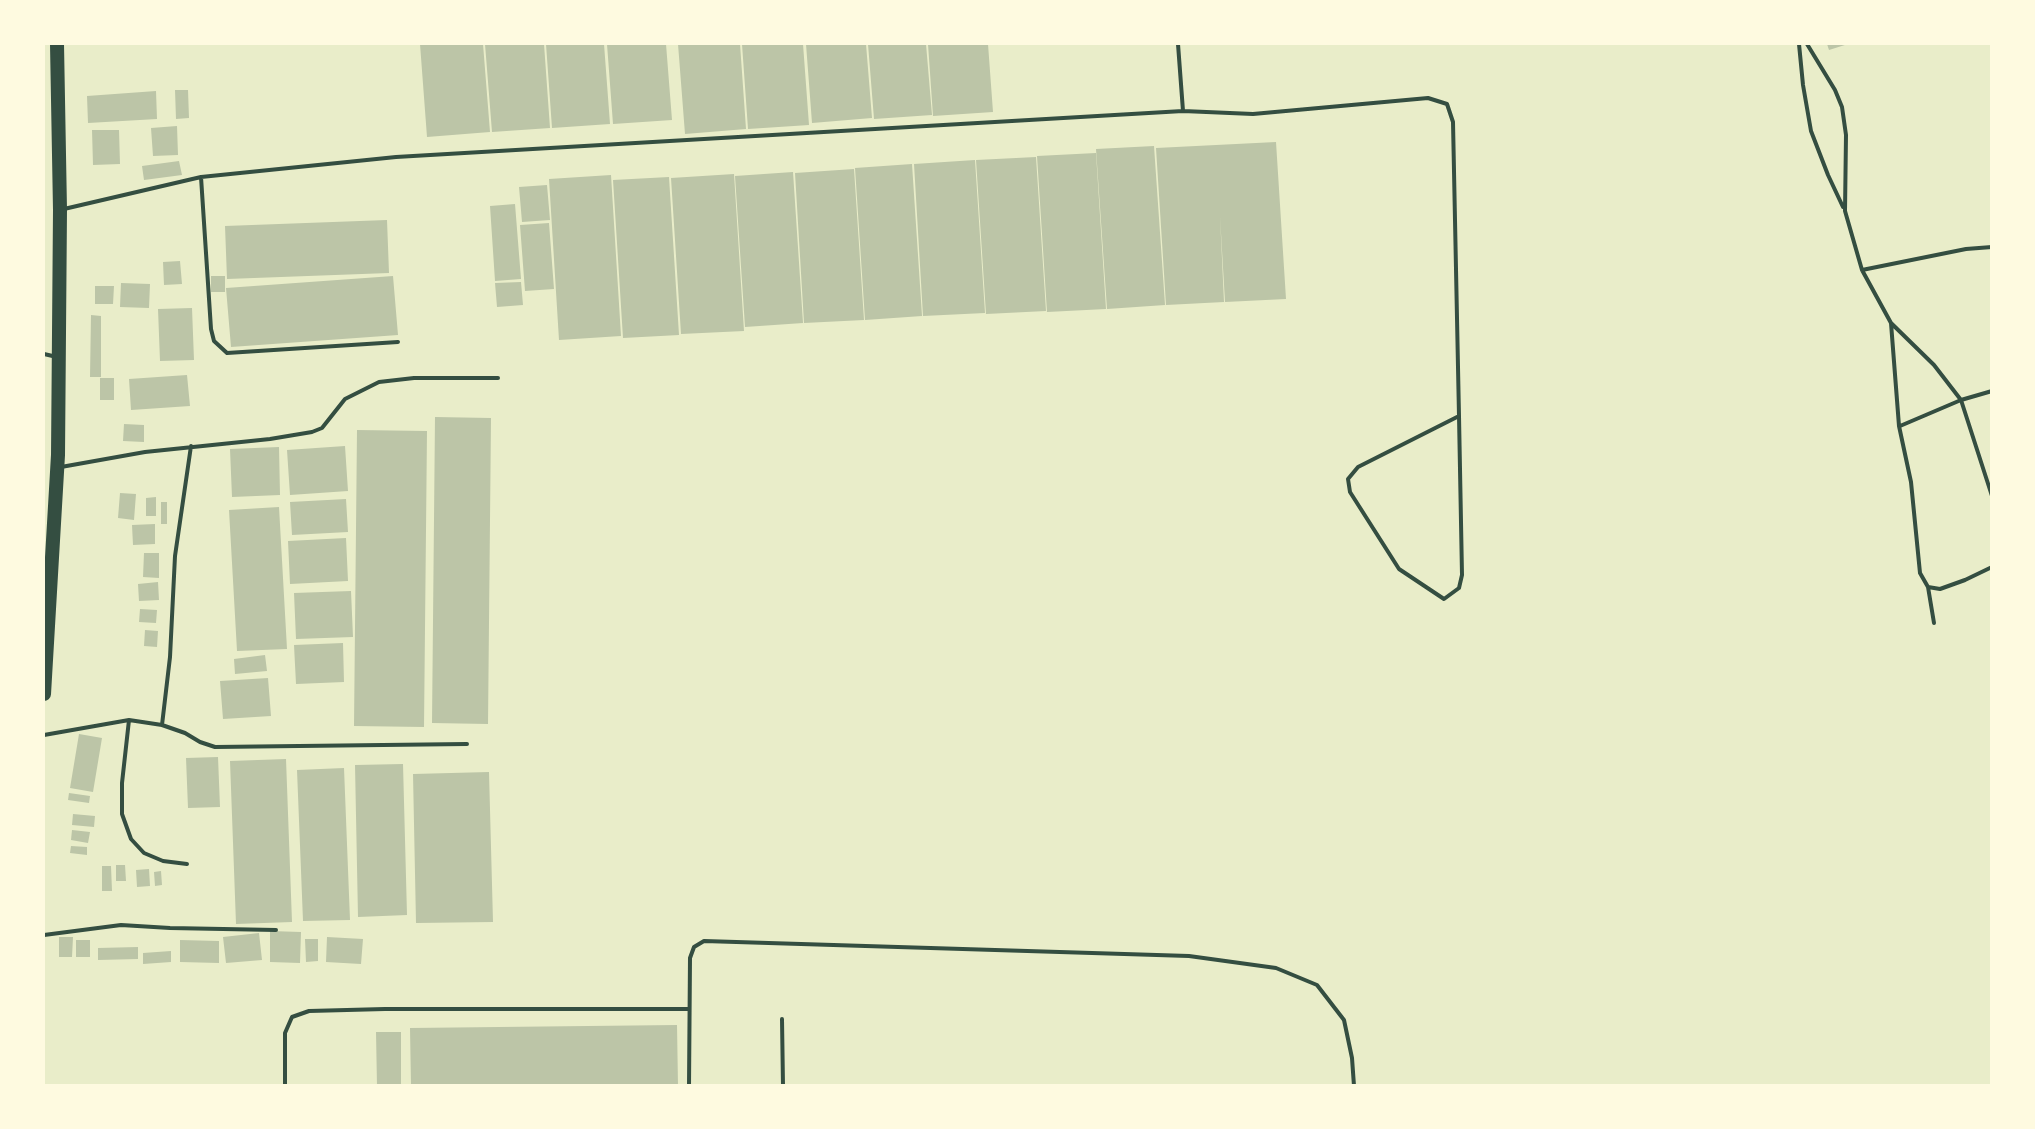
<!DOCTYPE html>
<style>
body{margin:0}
#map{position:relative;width:2035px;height:1129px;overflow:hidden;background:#e9edc9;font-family:Spectral,serif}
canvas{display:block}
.frame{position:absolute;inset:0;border:45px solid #fefae0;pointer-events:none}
</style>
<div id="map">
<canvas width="2035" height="1129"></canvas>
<div class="frame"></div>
</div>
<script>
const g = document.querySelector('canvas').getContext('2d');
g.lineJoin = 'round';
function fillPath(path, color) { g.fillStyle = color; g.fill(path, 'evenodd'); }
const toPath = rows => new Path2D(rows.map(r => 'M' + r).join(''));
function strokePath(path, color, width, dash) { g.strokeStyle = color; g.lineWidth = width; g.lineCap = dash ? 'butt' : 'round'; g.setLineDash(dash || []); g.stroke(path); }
fillPath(toPath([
 [420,44,483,44,490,132,427,137],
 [485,44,544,44,550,128,492,132],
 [546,44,604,44,610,124,552,128],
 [607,44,666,44,672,120,613,124],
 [678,44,740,44,746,129,685,134],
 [742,44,803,44,809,125,748,129],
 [806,44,866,44,872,118,812,123],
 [868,44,926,44,932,115,874,119],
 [928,44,988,44,993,112,933,116],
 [1827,44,1848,44,1829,50],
 [175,90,188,90,189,118,176,119],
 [156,91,157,119,88,123,87,96],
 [177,126,178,155,153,156,151,128],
 [92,130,119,130,120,164,93,165],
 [1276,142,1286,299,1225,302,1220,216,1224,302,1166,305,1156,148],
 [1154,146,1165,305,1107,309,1096,149],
 [1096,153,1106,309,1047,312,1037,156],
 [1036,157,1046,311,986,314,976,160],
 [975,160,985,313,923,316,914,164],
 [179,161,182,175,144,180,142,166],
 [912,164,922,316,865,320,855,168],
 [854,169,864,320,804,323,795,173],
 [793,172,803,323,745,327,735,176],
 [734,174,744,331,681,334,671,178],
 [611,175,621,336,559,340,549,179],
 [669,177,679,335,623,338,613,180],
 [547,185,550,220,522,222,519,187],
 [515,204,521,279,495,281,490,206],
 [387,220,389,273,227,279,225,226],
 [549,223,554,289,525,291,520,225],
 [180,261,182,284,164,285,163,262],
 [211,276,225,276,225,292,211,292],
 [393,276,398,335,231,347,226,288],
 [521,282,523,305,497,307,495,283],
 [121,283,150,284,149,308,120,307],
 [95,286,114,286,113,304,95,304],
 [192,308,194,360,160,361,158,309],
 [91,315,101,316,101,377,90,377],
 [187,375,190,406,131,410,129,379],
 [100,378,114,378,114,400,100,400],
 [435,417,491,418,488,724,432,723],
 [124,424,144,425,144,442,123,441],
 [357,430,427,431,424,727,354,726],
 [345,446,348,491,290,495,287,450],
 [279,447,280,495,232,497,230,449],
 [120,493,136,494,134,520,118,518],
 [156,497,156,516,146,516,146,498],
 [346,499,348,532,292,535,290,502],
 [161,502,167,502,167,524,161,524],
 [279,507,287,649,237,651,229,510],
 [155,524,155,544,133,545,132,525],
 [346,538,348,581,290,584,288,541],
 [144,553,159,553,159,578,143,577],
 [158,582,159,600,139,601,138,584],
 [351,591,353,637,296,639,294,593],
 [140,609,157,610,156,623,139,622],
 [145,630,158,631,157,647,144,646],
 [343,643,344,682,296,684,294,645],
 [265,655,267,671,235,674,234,659],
 [268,678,271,716,223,719,220,681],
 [79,734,102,738,93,792,70,788],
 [218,757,220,807,188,808,186,758],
 [286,759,292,922,236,924,230,761],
 [403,764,407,915,358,917,355,765],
 [344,768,350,920,303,921,297,770],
 [489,772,493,922,416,923,413,774],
 [69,793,90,796,89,803,68,800],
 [73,814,95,816,94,827,72,825],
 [72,830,90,832,88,843,71,840],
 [71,846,87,847,87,855,70,853],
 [116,865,125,865,126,881,116,881],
 [102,866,111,866,112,891,102,891],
 [149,869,150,886,137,887,136,870],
 [161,871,162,885,155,886,154,872],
 [270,931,301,932,300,963,270,962],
 [259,933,262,960,226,963,223,937],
 [59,937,73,937,72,957,59,957],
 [327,937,363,939,361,964,326,962],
 [305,939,318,939,318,961,306,962],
 [76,940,90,940,90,957,76,957],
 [180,940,219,941,219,963,180,962],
 [138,947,138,959,98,960,98,948],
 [171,951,171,962,143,964,143,953],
 [677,1025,678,1086,411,1086,410,1028],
 [376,1032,401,1032,401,1086,377,1086]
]), '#bcc5a7');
strokePath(toPath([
 [1178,44,1183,111],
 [1799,44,1803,85,1811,131,1828,175,1843,207],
 [1807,44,1835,90,1842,107,1846,135,1845,211,1862,270,1891,323,1934,365,1961,400,1992,496],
 [201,177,211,329,214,341,227,353,398,342],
 [64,209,201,177,396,157,1183,111,1253,114,1428,98,1447,104,1453,122,1459,416,1462,575,1459,588,1444,599,1399,569,1350,492,1348,479,1358,467,1459,416],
 [1862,270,1966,249,1992,247],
 [1891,323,1899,426,1911,482,1920,573,1928,587,1940,589,1965,580,1992,567],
 [44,354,57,357],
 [1900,426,1961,400,1992,391],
 [61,467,145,452,270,439,312,432,322,428,345,399,379,382,414,378,498,378],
 [1928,587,1934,623],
 [129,720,122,783,122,814,131,839,144,853,163,861,187,864],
 [162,725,185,733,200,742,215,747,467,744],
 [44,735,129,720,162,725,170,657,175,556,191,446],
 [44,935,121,925,170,928,276,930],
 [782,1019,783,1086],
 [285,1086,285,1033,292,1017,309,1011,385,1009,688,1009],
 [689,1086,690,958,694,947,704,941,1189,956,1276,968,1317,985,1344,1020,1352,1058,1354,1086]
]), '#344e41', 4);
strokePath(toPath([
 [44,694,58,455,60,210,57,44]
]), '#344e41', 14);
</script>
